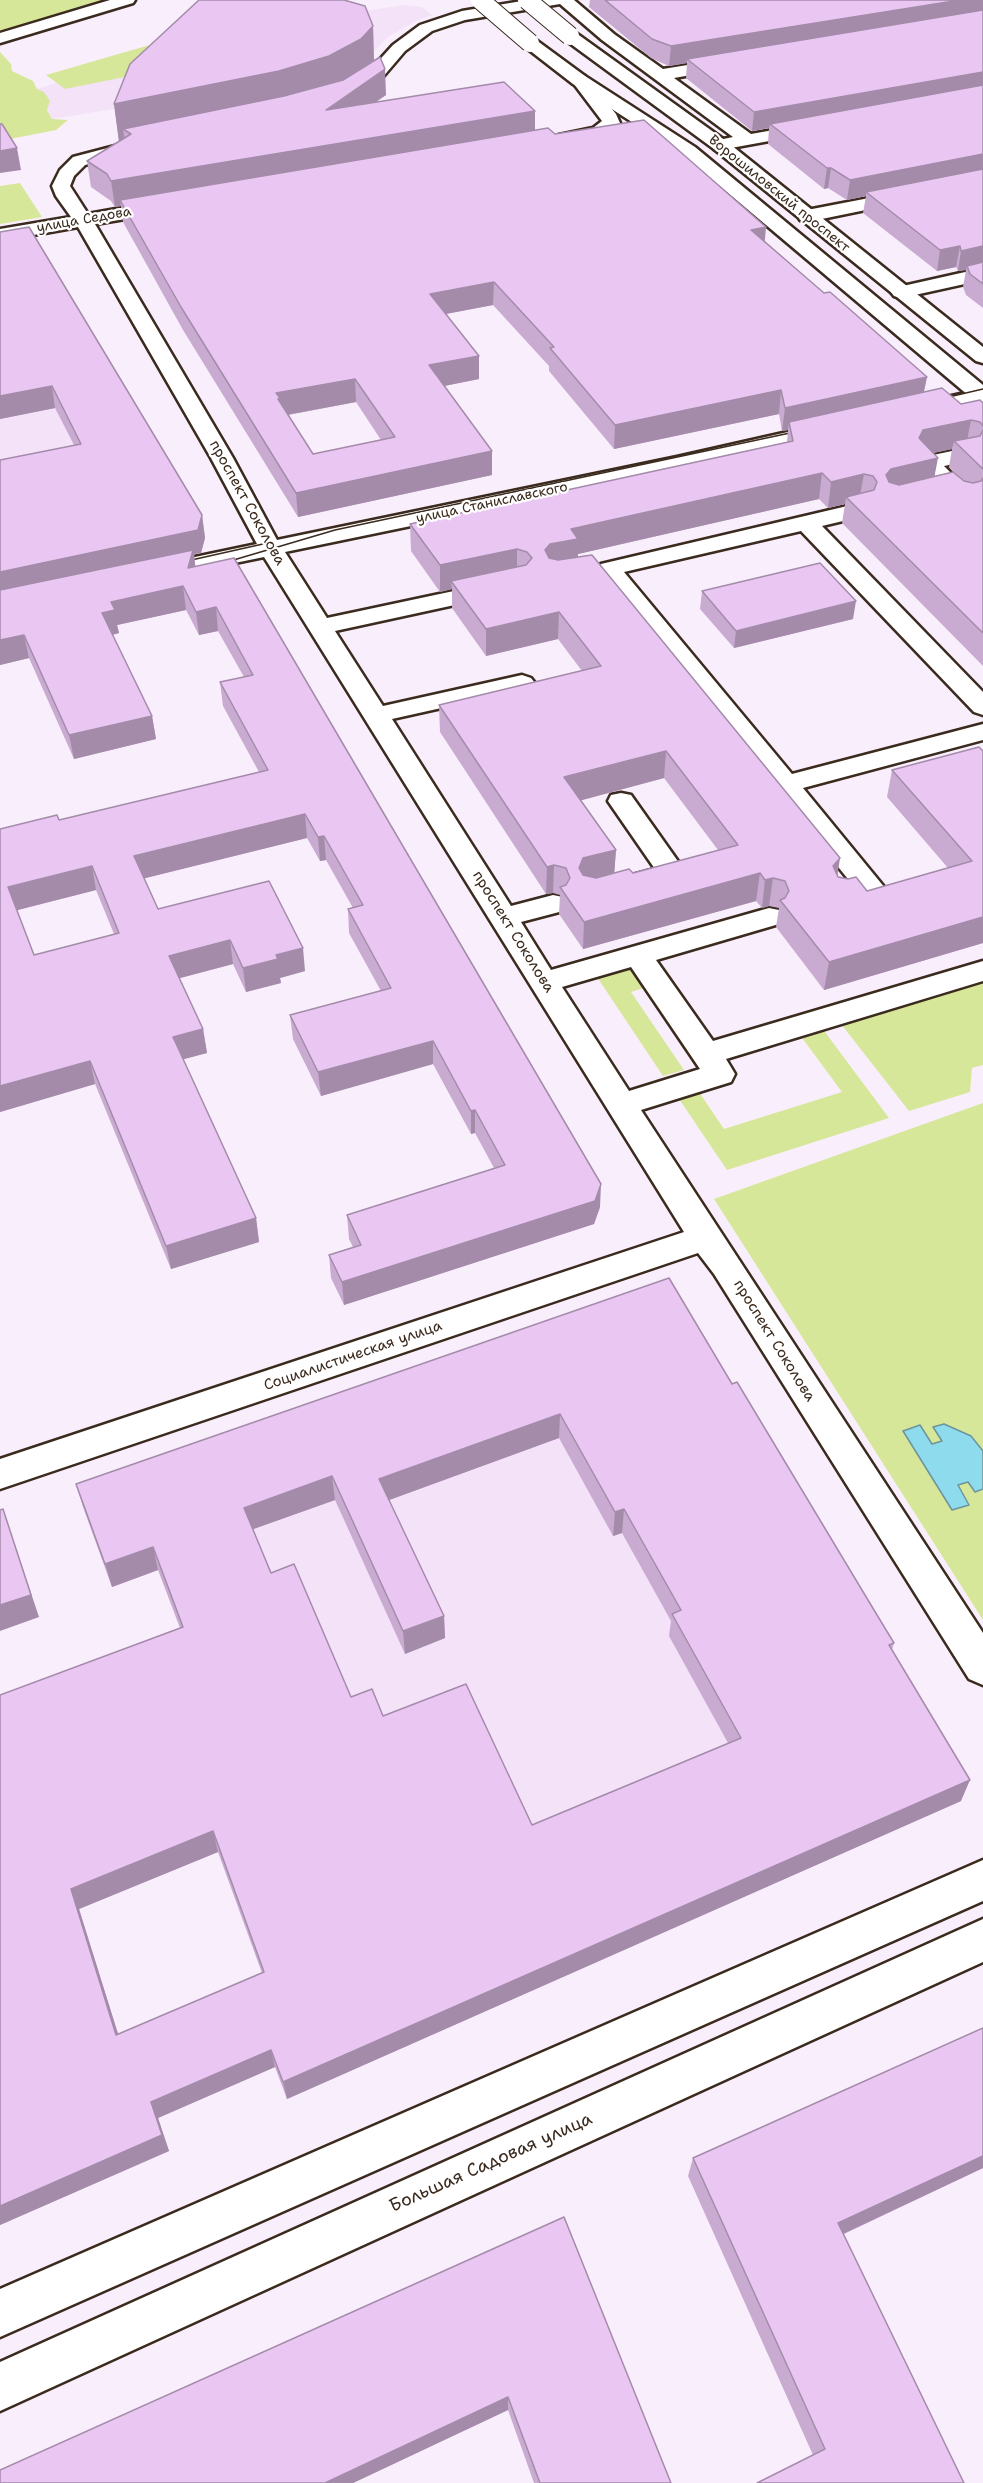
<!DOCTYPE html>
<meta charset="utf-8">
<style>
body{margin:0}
canvas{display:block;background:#f9eefb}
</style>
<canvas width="983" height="2483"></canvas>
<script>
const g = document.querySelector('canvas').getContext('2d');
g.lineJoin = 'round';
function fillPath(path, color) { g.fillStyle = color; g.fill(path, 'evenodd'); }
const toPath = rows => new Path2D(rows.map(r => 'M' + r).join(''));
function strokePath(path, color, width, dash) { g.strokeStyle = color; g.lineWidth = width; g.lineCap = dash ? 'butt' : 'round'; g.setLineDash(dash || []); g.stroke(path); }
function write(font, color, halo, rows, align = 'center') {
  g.font = font + ' "Shantell Sans",sans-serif'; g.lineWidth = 4.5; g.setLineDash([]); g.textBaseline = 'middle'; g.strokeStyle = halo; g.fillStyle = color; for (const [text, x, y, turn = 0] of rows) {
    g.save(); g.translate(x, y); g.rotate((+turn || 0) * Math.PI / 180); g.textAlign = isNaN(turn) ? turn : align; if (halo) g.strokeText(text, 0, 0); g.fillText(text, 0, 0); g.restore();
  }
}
fillPath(toPath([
 [404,5,422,7,432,15,414,22,388,37,356,69,52,119,37,89,118,63,357,12],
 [110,378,155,452,0,483,0,399],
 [666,1303,961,1801,390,2053,169,1477]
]), '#f4e2f9');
fillPath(toPath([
 [0,0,104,0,0,31],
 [160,42,164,69,65,89,46,75],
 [0,52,11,64,12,71,33,81,37,89,44,92,50,101,47,110,52,119,68,120,56,130,0,141],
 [20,183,42,217,0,224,0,186],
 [636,966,650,986,631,992,684,1070,663,1076,597,977],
 [983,981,983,1065,972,1068,970,1092,909,1111,841,1024],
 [819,1024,889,1118,727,1170,677,1096,697,1089,724,1129,842,1092,797,1031],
 [983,1103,983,1620,714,1199]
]), '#d7e79a');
const water = toPath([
 [944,1424,971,1436,983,1451,983,1489,975,1492,968,1482,958,1485,969,1505,952,1510,903,1431,920,1425,932,1444,942,1441,933,1427,944,1424]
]);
fillPath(water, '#8edbee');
strokePath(water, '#6d949b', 1.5);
const minor = toPath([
 [110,0,135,0,133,3,0,43,0,33,110,0],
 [528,0,574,0,614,34,663,69,730,58,736,59,738,63,736,67,674,78,751,134,813,123,819,124,822,128,819,132,813,133,720,150,714,149,711,145,714,141,733,137,602,40,560,4,465,20,432,31,405,51,376,85,353,98,347,99,341,98,338,94,364,77,393,45,420,25,462,11,528,0],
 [579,75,585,76,616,114,620,123,605,136,565,144,559,143,556,139,559,135,593,128,602,121,571,80,579,75],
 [138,140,144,141,147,145,144,149,85,165,74,176,70,186,88,214,167,200,174,202,176,206,174,210,167,212,95,224,233,458,277,540,677,457,832,422,840,424,843,429,840,434,677,471,285,552,327,618,496,582,504,584,508,589,504,594,496,596,335,631,383,706,522,675,531,678,535,683,531,688,392,719,511,906,553,895,563,897,567,904,563,911,521,922,551,970,769,908,779,910,783,917,779,924,656,960,713,1041,983,961,983,981,726,1059,735,1074,731,1082,641,1110,983,1633,983,1685,969,1679,714,1274,698,1253,0,1489,0,1459,684,1232,264,557,152,580,144,578,140,573,144,568,152,566,257,544,211,458,78,227,0,241,0,229,71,217,56,196,52,186,60,170,73,157,138,140],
 [631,967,700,1069,629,1091,562,987,631,967],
 [983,176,983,186,807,222,800,220,798,216,800,212,807,210,983,176],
 [983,268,983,280,901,298,894,296,891,292,894,288,983,268],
 [983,389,983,401,915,417,907,416,904,411,907,406,983,389],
 [966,448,974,450,977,455,974,460,944,466,978,500,975,505,967,507,959,505,916,463,919,458,966,448],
 [860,503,868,505,871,510,868,515,822,526,983,692,983,715,974,712,801,531,624,572,792,774,983,724,983,740,803,788,885,888,881,894,844,904,834,902,830,895,834,888,852,884,597,569,601,564,860,503],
 [621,793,631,795,682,867,686,873,682,879,639,891,629,888,625,882,629,876,655,869,608,801,611,795,621,793]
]);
const major = toPath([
 [570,31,576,33,726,141,983,347,983,363,976,361,714,149,564,39,562,36,570,31],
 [530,38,536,40,585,76,695,147,983,385,983,402,975,401,683,155,573,84,524,46,522,43,530,38],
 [983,1860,983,1901,0,2337,0,2289,983,1860],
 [983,1919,983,1962,0,2411,0,2362,983,1919]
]);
strokePath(minor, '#3b2a1e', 5);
strokePath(major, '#3b2a1e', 5);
fillPath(minor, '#fff');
fillPath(major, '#fff');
strokePath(toPath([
 [936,400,983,389],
 [178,563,263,544],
 [220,564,335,530,804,430]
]), '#3b2a1e', 1.5);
const majorBridge = toPath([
 [480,0,530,43],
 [527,0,570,36]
]);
strokePath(majorBridge, '#3b2a1e', 20, []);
strokePath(majorBridge, '#fff', 18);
fillPath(toPath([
 [590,0,983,0,983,308,966,295,963,287,966,270,958,271,956,267,937,271,863,213,866,196,847,200,828,188,824,189,768,144,769,128,752,131,686,78,687,63,669,66,651,58,589,7],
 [373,26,374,61,386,95,375,102,535,111,535,130,555,134,765,241,824,293,927,377,924,392,961,404,983,403,983,666,842,523,845,504,828,508,819,499,578,554,578,557,838,877,867,891,948,868,887,797,892,770,983,751,983,943,824,990,776,927,779,908,769,906,762,908,756,901,583,949,559,914,560,895,553,893,546,894,440,732,439,705,582,671,558,639,486,656,452,608,452,589,440,592,411,551,410,524,787,442,788,430,782,431,779,414,614,449,549,371,549,366,493,305,445,314,479,379,444,386,492,475,298,517,183,330,123,222,121,206,115,207,111,201,91,187,87,161,119,141,114,104],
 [356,402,381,440,313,454,288,415],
 [952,449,949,467,958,477,935,477,933,453],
 [664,778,718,850,633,873,614,873,616,850,581,800],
 [0,232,202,515,205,538,201,553,194,554,195,566,600,1207,594,1224,344,1305,331,1278,329,1255,353,1247,349,1239,347,1215,494,1168,475,1133,471,1134,433,1064,321,1096,293,1039,290,1015,381,991,349,933,348,909,353,908,326,860,320,861,307,838,144,878,158,909,305,971,280,978,281,983,246,992,233,964,179,978,203,1029,207,1053,183,1059,256,1218,259,1242,171,1269,95,1084,0,1112,0,829,59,820,259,772,223,706,220,682,244,677,218,631,199,635,186,610,117,625,119,633,113,635,152,716,156,739,74,759,29,658,0,665,0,460,74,445,55,408,0,419],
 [96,890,114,934,34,955,17,910],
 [702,591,853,619,734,648,700,609],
 [732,1384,894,1643,892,1650,961,1801,287,2099,275,2067,158,2118,169,2151,0,2225,0,1695,180,1628,158,1570,112,1587,83,1507,76,1484],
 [559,1438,613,1536,622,1533,671,1621,669,1636,728,1743,532,1825,383,1716,351,1697,271,1573,253,1529,335,1500,405,1654,445,1638,444,1616,389,1500],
 [218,1852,262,1973,118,2034,79,1909],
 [983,2028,983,2168,844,2234,964,2483,813,2455,688,2176,693,2158],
 [564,2217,671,2483,534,2483,508,2410,353,2483]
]), '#c9abd1');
fillPath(toPath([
 [960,0,983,0,983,15,687,59,687,63,669,66,671,46],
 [373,26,374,63,363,75,132,139,131,134,123,129,125,141,119,142,114,104],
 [385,69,386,95,328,136,326,110],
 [983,72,983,91,770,124,769,128,752,131,754,112],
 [535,111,535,137,120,200,121,206,115,207,111,181],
 [17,148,21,170,0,173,0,151],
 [983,154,983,171,866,192,866,196,847,200,850,180],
 [827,168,831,168,828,188,824,189],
 [766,227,764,250,751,230],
 [960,246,956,267,937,271,940,250],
 [983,246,983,267,967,266,966,270,958,271,961,251],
 [494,282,493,305,430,317,430,294],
 [479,356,479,379,429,389,429,365],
 [927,377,922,400,789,422,788,430,782,431,785,408],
 [355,379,356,402,281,416,276,393],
 [52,386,55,408,0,419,0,396],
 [781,390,779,414,614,449,615,425],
 [971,420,966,446,954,441,952,449,919,456,938,458,933,484,882,501,886,475,919,438,923,430],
 [492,451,492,475,298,517,296,493],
 [822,473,819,499,578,554,577,565,549,571,545,550,550,544,571,529],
 [864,474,859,501,846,497,845,504,828,508,831,482],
 [202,515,205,538,201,553,194,554,196,573,188,568,0,597,0,572],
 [517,549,517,576,451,581,452,589,440,592,440,565],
 [183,586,186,610,117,625,119,633,106,636,102,613,111,602],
 [856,601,853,619,734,648,736,631],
 [216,607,218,631,199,635,196,612],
 [559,612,558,639,486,656,486,629],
 [24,635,29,658,0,665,0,640],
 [152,716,156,739,74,759,69,735],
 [666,751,664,778,564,805,564,777],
 [305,814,307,838,138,880,134,856],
 [324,836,326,860,320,861,318,837],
 [616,850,614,877,582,886,579,868,583,858],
 [840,858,836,885,833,866],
 [554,865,553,893,546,894,547,867],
 [92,866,96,890,14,911,8,887],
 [760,873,756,901,583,949,584,922],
 [773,878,769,906,762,908,765,880],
 [983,917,983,943,824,990,829,962],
 [230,940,233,964,173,980,169,956],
 [303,948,305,971,280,978,281,983,246,992,243,968,276,955],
 [203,1029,207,1053,177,1061,173,1037],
 [433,1041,433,1064,321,1096,318,1072],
 [90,1061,95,1084,0,1112,0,1086],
 [475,1110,475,1133,471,1134,471,1111],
 [601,1184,600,1207,594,1224,344,1305,342,1282],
 [256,1218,259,1242,171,1269,166,1246],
 [560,1414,559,1438,381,1503,379,1479],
 [332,1476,335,1500,248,1531,244,1508],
 [624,1509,622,1533,613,1536,615,1512],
 [11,1533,39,1617,0,1631,0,1605],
 [153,1547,158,1570,112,1587,105,1564],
 [444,1616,445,1638,405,1654,403,1631],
 [970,1780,961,1801,287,2099,283,2082],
 [213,1831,218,1852,79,1909,124,2053,116,2035,71,1889],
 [271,2050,275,2067,158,2118,169,2151,0,2225,0,2206,151,2102],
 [983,2156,983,2168,830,2240,838,2223],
 [508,2397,508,2410,353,2483,325,2483]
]), '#a48baa');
const building = toPath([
 [199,0,344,0,365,6,373,26,361,39,329,56,279,71,114,104,130,64,199,0],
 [605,0,960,0,671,46,652,39,605,0],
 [983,10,983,72,754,112,687,59,983,10],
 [380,57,385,69,326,110,504,82,535,111,111,181,107,174,87,161,131,134,123,129,284,96,343,80,380,57],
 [983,85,983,154,850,180,831,168,827,168,770,124,983,85],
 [644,120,766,227,751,230,824,293,830,292,927,377,785,408,781,390,615,425,550,348,554,347,494,282,430,294,479,356,429,365,492,451,296,493,181,307,120,200,548,128,555,134,644,120],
 [355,379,395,437,313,454,278,399,280,398,276,393,355,379],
 [0,124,2,124,17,148,0,151,0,124],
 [983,169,983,246,961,251,960,246,940,250,866,192,983,169],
 [29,227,202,515,198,530,0,572,0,460,81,444,52,386,0,396,0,232,29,227],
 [983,262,983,284,970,274,967,266,983,262],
 [942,388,961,404,980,400,983,403,983,426,980,422,971,420,923,430,919,438,938,458,891,469,886,475,889,482,899,485,953,472,964,481,973,483,981,481,983,478,983,633,846,497,874,490,877,482,873,476,864,474,831,482,822,473,571,529,578,539,550,544,545,550,549,558,558,560,592,555,840,858,833,866,838,877,848,879,856,877,867,891,972,861,892,770,979,747,983,751,983,917,829,962,780,900,785,898,789,891,785,881,773,878,765,880,760,873,584,922,560,887,566,885,570,878,566,868,554,865,547,867,439,705,601,666,559,612,486,629,451,581,526,565,532,558,527,552,517,549,440,565,410,524,793,441,789,422,942,388],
 [666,751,738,845,633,873,629,869,596,878,583,875,579,868,583,858,616,850,564,777,666,751],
 [983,430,983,469,982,468,954,441,980,436,983,430],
 [193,550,188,568,234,558,601,1184,595,1201,342,1282,329,1255,361,1245,347,1215,505,1165,475,1110,471,1111,433,1041,318,1072,290,1015,391,988,348,909,363,905,324,836,318,837,305,814,134,856,158,909,269,881,303,948,276,955,278,959,243,968,230,940,169,956,203,1029,173,1037,256,1218,166,1246,90,1061,0,1086,0,829,57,815,59,820,268,770,220,682,253,675,216,607,196,612,183,586,111,602,115,610,102,613,152,716,69,735,24,635,0,640,0,590,193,550],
 [92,866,119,933,34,955,8,887,92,866],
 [820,563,856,601,736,631,702,591,820,563],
 [669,1278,732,1384,737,1382,874,1610,894,1643,889,1645,970,1780,283,2082,271,2050,151,2102,162,2135,0,2206,0,1695,183,1627,153,1547,105,1564,76,1484,669,1278],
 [560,1414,615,1512,624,1509,681,1610,672,1614,741,1738,532,1825,466,1684,383,1716,372,1689,351,1697,294,1564,271,1573,244,1508,332,1476,403,1631,444,1616,379,1479,560,1414],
 [213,1831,264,1972,116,2035,71,1889,213,1831],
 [3,1509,31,1595,0,1605,0,1510,3,1509],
 [983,2028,983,2156,838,2223,964,2483,757,2483,825,2449,693,2158,983,2028],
 [564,2217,671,2483,540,2483,508,2397,325,2483,0,2483,0,2470,564,2217]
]);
fillPath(building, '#eac7f3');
strokePath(building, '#a48baa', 1.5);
write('14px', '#3b2a1e', '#fff', [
 ["Ворошиловский проспект",779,194,39],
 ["улица Седова",84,220,-10],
 ["улица Станиславского",492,503,-12]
]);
write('15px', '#3b2a1e', '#fff', [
 ["проспект Соколова",247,503,61],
 ["проспект Соколова",513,932,58],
 ["проспект Соколова",774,1341,58],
 ["Социалистическая улица",353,1356,-19]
]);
write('18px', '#3b2a1e', '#fff', [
 ["Большая Садовая улица",491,2163,-24]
]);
</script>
